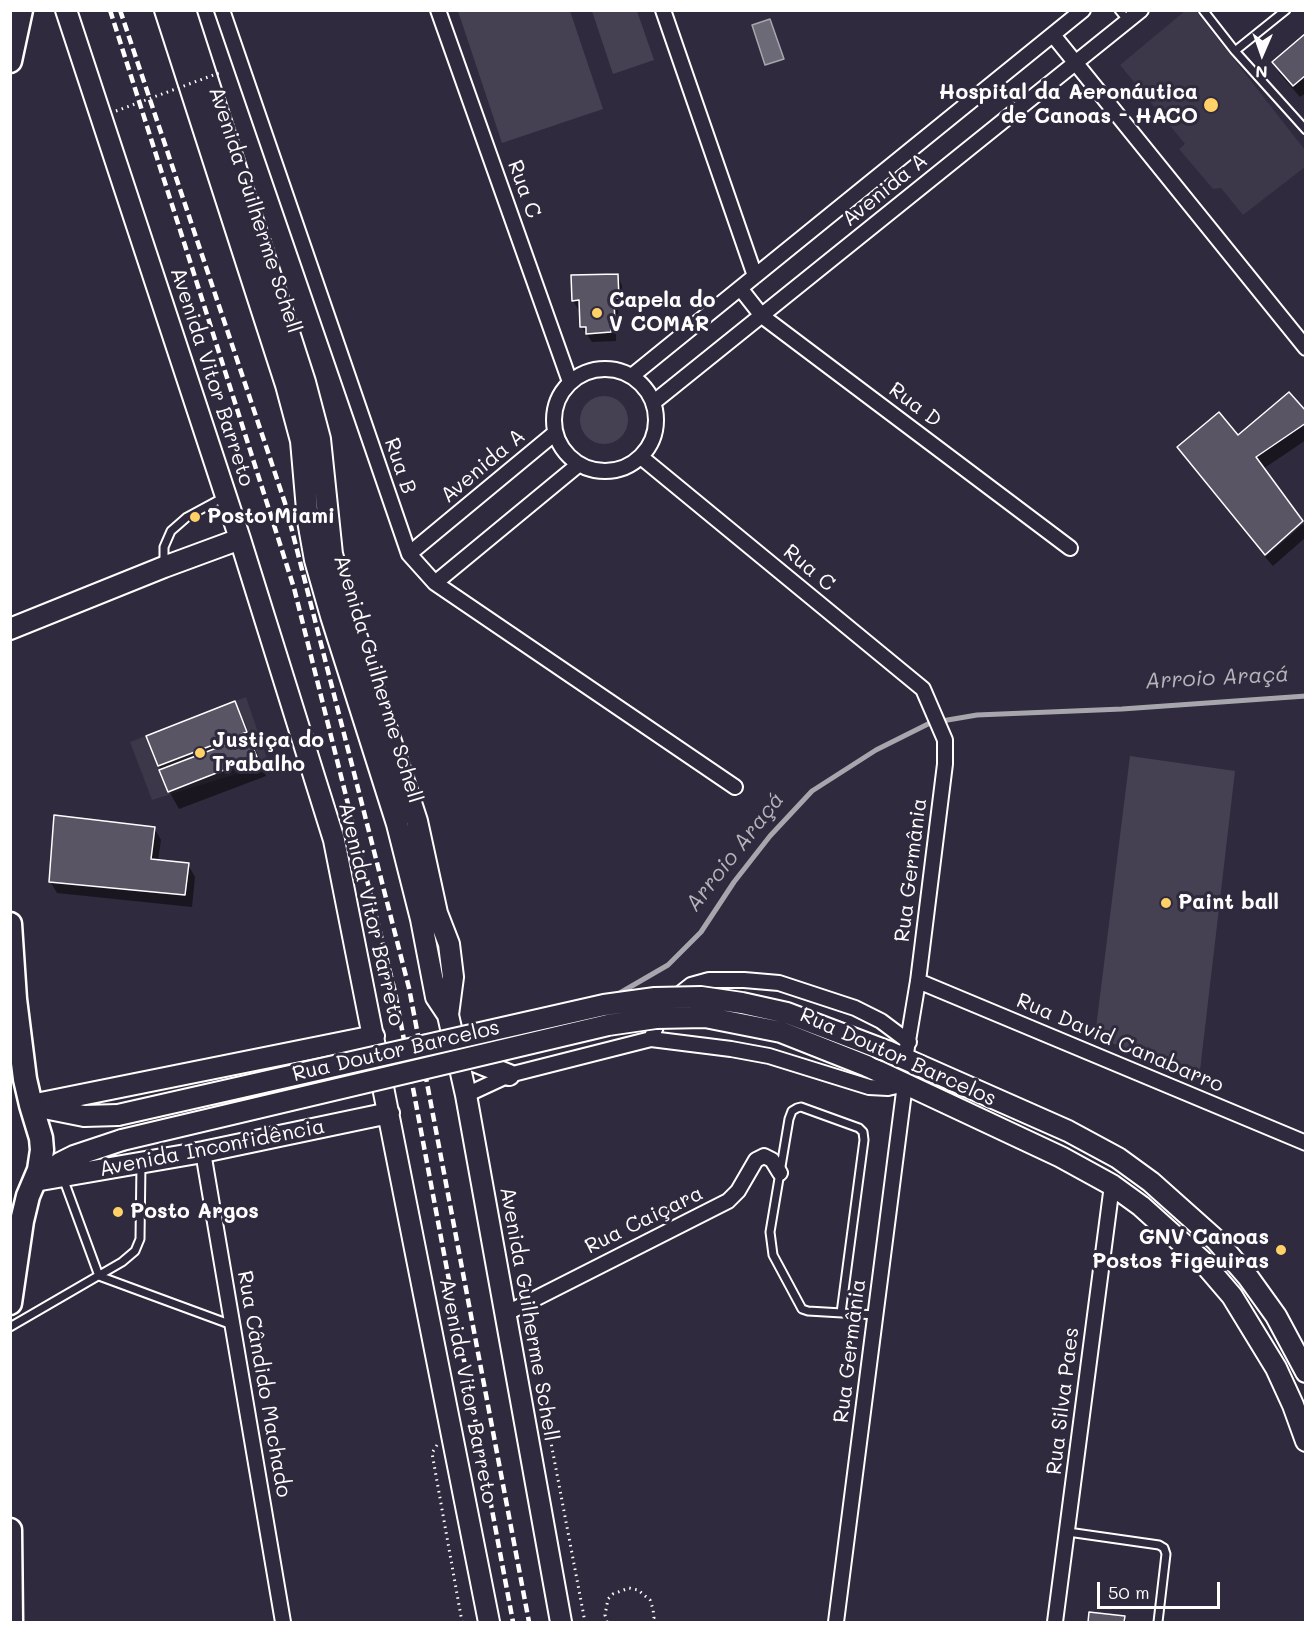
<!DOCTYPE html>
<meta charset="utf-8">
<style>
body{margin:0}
#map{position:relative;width:1316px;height:1633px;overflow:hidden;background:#2f2a3d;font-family:Mali,sans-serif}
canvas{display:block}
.frame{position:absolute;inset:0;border:12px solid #fff;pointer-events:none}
.north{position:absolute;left:1232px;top:24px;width:60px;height:60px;-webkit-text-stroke:4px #2f2a3d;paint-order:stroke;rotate:182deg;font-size:16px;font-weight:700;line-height:24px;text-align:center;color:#fff}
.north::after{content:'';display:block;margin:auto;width:21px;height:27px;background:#fff;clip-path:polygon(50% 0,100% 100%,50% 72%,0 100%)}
.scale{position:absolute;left:1097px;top:1582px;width:123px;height:27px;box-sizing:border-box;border:3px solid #fff;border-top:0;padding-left:8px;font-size:18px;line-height:21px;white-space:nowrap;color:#fff;-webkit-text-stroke:4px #2f2a3d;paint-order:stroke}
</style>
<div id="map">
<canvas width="1316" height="1633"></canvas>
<div class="frame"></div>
<div class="north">N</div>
<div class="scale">50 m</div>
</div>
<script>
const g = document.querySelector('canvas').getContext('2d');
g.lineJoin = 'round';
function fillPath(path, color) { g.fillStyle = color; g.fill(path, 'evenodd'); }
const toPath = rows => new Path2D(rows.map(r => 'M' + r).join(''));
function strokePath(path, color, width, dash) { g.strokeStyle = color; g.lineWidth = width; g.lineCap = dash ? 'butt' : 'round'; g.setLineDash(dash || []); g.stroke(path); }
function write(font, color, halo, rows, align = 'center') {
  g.font = font + ' Mali,sans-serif'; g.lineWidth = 6; g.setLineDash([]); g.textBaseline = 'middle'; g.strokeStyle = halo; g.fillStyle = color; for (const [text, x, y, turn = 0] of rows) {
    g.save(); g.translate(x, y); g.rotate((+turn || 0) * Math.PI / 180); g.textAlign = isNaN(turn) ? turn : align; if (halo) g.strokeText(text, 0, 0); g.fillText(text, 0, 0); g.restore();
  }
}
fillPath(toPath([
 [1186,10,1196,11,1305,150,1305,167,1243,215,1221,188,1213,189,1179,149,1185,144,1120,65],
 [246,697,269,764,152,800,130,742]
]), '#3c3749');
fillPath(toPath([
 [458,11,570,11,603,109,502,143],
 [592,11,637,11,654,60,613,74],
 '580 420a24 24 0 1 1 48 0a24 24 0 1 1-48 0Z',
 [1130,756,1235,771,1199,1079,1095,1036]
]), '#464152');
const water = toPath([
 [770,19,784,59,765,65,752,25,770,19]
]);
fillPath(water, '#6d6a77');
strokePath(water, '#a7a6ad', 1.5);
fillPath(toPath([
 [1306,35,1306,93,1300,97,1280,74,1273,62],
 [617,276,622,285,623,307,618,306,619,333,616,333,616,341,592,342,581,326,580,309,578,309,573,301],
 [1306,413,1306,440,1263,469,1301,521,1263,554,1186,459,1179,447,1237,437],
 [1303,524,1306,528,1306,537,1273,566,1265,557],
 [234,703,244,721,266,776,179,809,169,791,159,766],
 [154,828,161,840,158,861,188,865,195,877,192,907,57,893,50,881],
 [1090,1613,1124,1617,1127,1622,1089,1622]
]), '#0007');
strokePath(toPath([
 [618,994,668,965,701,932,734,882,770,836,812,791,876,750,930,723,977,715,1122,709,1306,696]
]), '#a7a6ad', 5);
strokePath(toPath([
 [459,1049,519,1033]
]), '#6d6a77', 16);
const building = toPath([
 [1306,33,1306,75,1293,86,1272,62,1306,33],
 [618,274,619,298,614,298,615,325,611,325,611,332,586,334,586,327,580,327,579,300,572,301,571,275,618,274],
 [1289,392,1306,411,1306,423,1256,457,1303,521,1265,555,1177,447,1219,412,1238,435,1289,392],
 [235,701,247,732,158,766,146,736,235,701],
 [248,736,257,757,168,792,159,770,248,736],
 [54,815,155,827,151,859,189,863,185,895,49,882,54,815],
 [1089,1612,1125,1616,1124,1622,1088,1622,1089,1612]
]);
fillPath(building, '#595564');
strokePath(building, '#fff', 1.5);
const lane = toPath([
 [1119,10,1128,21],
 [1203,10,1235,51,1306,130],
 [1235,51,1286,10],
 [164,563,164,547,171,531,187,517,224,497],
 [63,1178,99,1276,232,1325],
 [841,1313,864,1140,863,1132,859,1128,801,1107,797,1108,792,1111,789,1119,770,1232,773,1255,802,1309,808,1311,876,1315],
 [10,1327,122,1262,135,1251,140,1239,141,1164],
 [1068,1532,1159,1545,1164,1548,1166,1554,1158,1622]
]);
const street = toPath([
 [222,10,409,554,435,583,735,787],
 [438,10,570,382],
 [663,10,755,276],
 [1053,35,1306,348],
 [740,288,762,316,1070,548],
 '554 420a51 51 0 1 1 102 0a51 51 0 1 1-102 0Z',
 [633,375,1083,10],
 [654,402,1141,10],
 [641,457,923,689,945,740,945,764,918,981,905,1059],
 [409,554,555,433],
 [435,583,578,465],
 [918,981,1306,1143],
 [651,1039,657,1024,672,1000,691,985,709,980,744,980,779,983,855,1008,881,1021,909,1042],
 [466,1095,509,1075,651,1039,731,1049,769,1056,869,1087,888,1088,905,1084,836,1622],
 [203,1152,283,1622],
 [505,1314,728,1201,738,1191,756,1160,764,1156,772,1160,780,1173],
 [1055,1622,1112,1185]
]);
const secondary = toPath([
 [66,10,240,539,334,840,489,1622],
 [165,10,286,385,301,441,308,521,315,560,331,616,397,824,421,919,436,997,448,1015,466,1095,561,1622],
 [185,10,305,382,320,439,332,554,348,610,417,821,437,913,449,944,453,977,448,1015],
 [10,629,164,567,240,539],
 [887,1051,1068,1131,1118,1158,1151,1182,1216,1240,1248,1277,1276,1316,1306,1372],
 [459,1055,509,1075],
 [867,1066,1061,1157,1112,1185,1141,1206,1202,1261,1232,1296,1276,1368,1293,1405,1306,1441],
 [31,1105,374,1036],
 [39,1107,84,1116,118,1115],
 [39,1177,60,1163,74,1156,122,1140],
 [35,1181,203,1152,389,1113]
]);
const primary = toPath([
 [10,61,21,10],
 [10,924,15,999,25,1079,31,1105,41,1138,42,1150,39,1170,28,1196,22,1221,10,1303],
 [10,1530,11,1622]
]);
strokePath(lane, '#fff', 11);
strokePath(street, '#fff', 18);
strokePath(secondary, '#fff', 24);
strokePath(primary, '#fff', 27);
strokePath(toPath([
 [544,1432,549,1432,585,1622],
 [437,1445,432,1453,462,1622],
 [607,1622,605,1615,608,1599,613,1594,629,1588,638,1590,650,1600,653,1609,654,1618,651,1622]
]), '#fff', 3, [1.5, 4.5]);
strokePath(lane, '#2f2a3d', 7);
strokePath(street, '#2f2a3d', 14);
strokePath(secondary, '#2f2a3d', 20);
strokePath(primary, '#2f2a3d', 22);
strokePath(toPath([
 [110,10,294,588,395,992,513,1622],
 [120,10,285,503,409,988,529,1622]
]), '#fff', 4.5, [9, 4.5]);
const secondaryBridge = toPath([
 [118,1115,604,1005,655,998,701,997,742,1003,787,1013,887,1051],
 [122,1140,608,1025,656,1018,705,1017,781,1032,867,1066]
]);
strokePath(secondaryBridge, '#fff', 24, []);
strokePath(toPath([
 [116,111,219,73]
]), '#fff', 3, [1.5, 4.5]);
strokePath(secondaryBridge, '#2f2a3d', 20);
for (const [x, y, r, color] of [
 [1211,105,8,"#ffd166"],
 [597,313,6,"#ffd166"],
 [195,517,6,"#ffd166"],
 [200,753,6,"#ffd166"],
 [1166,903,6,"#ffd166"],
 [118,1212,6,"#ffd166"],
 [1281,1250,6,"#ffd166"]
]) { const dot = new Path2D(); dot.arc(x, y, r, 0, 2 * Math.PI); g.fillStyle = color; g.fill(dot); strokePath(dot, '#2f2a3d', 2); }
write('bold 21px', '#fff', '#2f2a3d', [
 ["Hospital da Aeronáutica",1198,93,"right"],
 ["de Canoas - HACO",1198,117,"right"],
 ["Capela do",609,301],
 ["V COMAR",609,325],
 ["Posto Miami",207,517],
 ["Justiça do",212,741],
 ["Trabalho",212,765],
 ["Paint ball",1178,903],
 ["Posto Argos",130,1212],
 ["GNV Canoas",1269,1238,"right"],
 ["Postos Figeuiras",1269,1262,"right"]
], 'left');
write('21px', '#fff', '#2f2a3d', [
 ["Rua C",524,189,70],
 ["Avenida A",885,190,-39],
 ["Avenida Guilherme Schell",255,210,72],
 ["Avenida Vitor Barreto",212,377,72],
 ["Rua D",915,405,37],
 ["Rua B",400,466,71],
 ["Avenida A",483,466,-40],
 ["Rua C",809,568,40],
 ["Avenida Guilherme Schell",378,679,73],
 ["Rua Germânia",911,870,-83],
 ["Avenida Vitor Barreto",371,914,77],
 ["Rua David Canabarro",1120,1043,23],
 ["Rua Doutor Barcelos",396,1051,-13],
 ["Rua Doutor Barcelos",898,1057,24],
 ["Avenida Inconfidência",212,1148,-11],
 ["Rua Caiçara",644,1220,-26],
 ["Avenida Guilherme Schell",529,1314,80],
 ["Rua Germânia",850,1351,-83],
 ["Rua Cândido Machado",264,1384,80],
 ["Avenida Vitor Barreto",468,1391,79],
 ["Rua Silva Paes",1063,1401,-83]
]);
write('italic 22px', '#b6b4bb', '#2f2a3d', [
 ["Arroio Araçá",1217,678,-3],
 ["Arroio Araçá",735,852,-52]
]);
</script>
